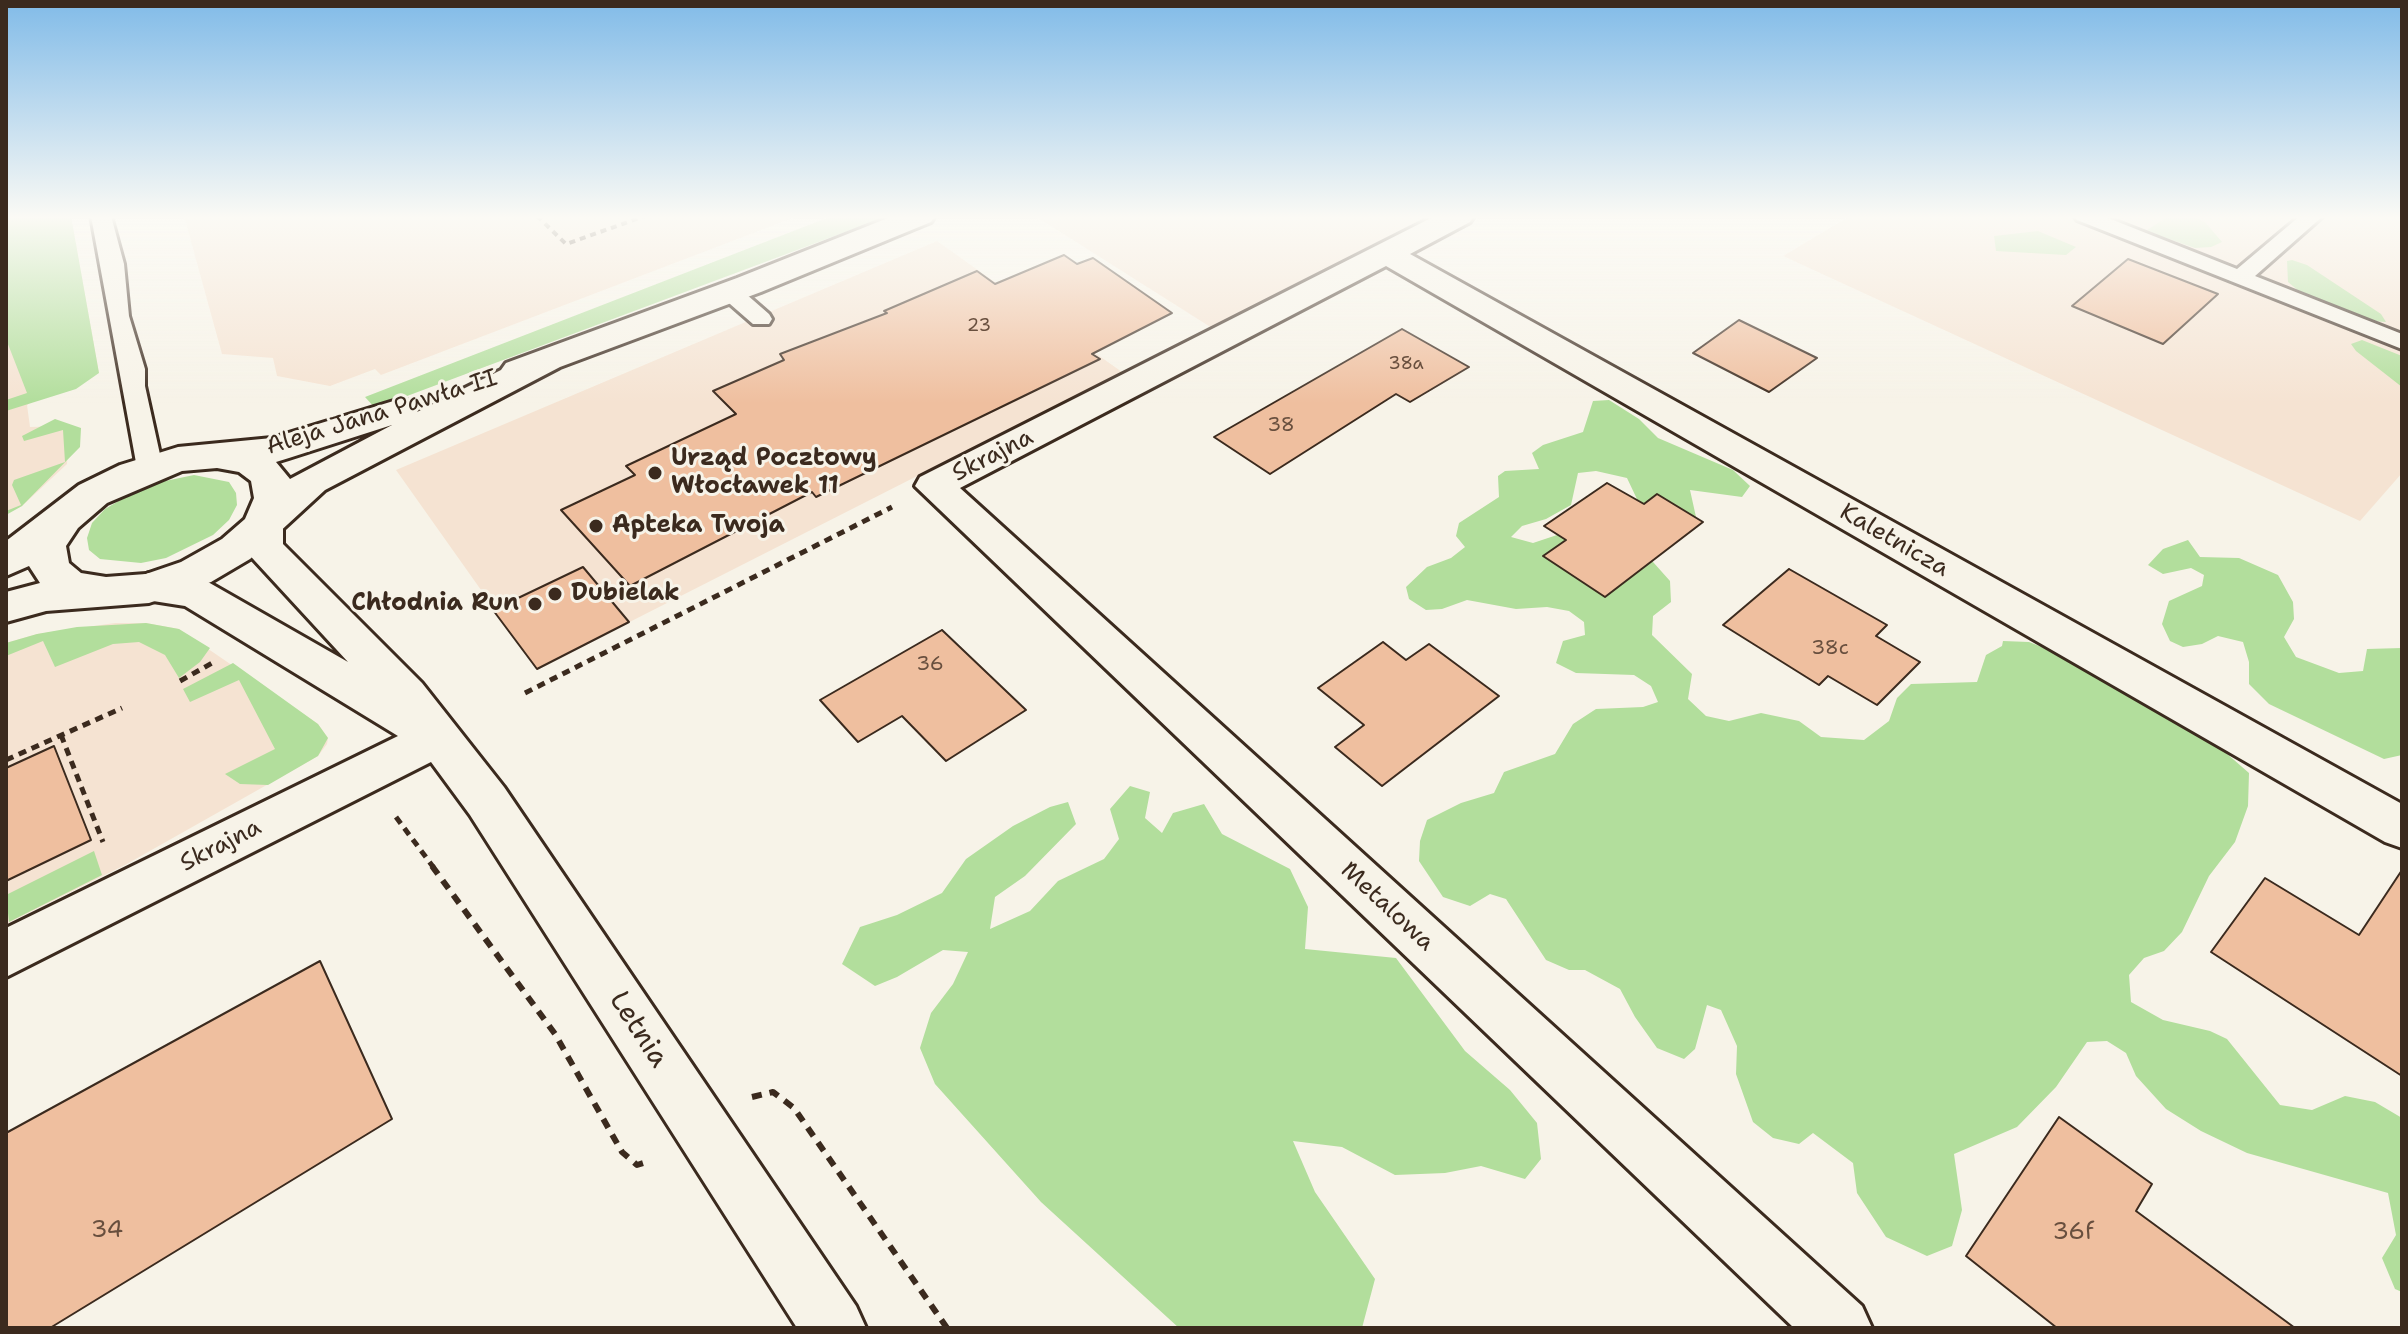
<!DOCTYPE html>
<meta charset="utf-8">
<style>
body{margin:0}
#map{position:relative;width:2408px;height:1334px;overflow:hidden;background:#f7f3e8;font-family:"Shantell Sans",sans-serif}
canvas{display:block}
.frame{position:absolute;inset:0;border:8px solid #3b2a1e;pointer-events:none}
</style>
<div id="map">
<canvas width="2408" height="1334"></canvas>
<div class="frame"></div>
</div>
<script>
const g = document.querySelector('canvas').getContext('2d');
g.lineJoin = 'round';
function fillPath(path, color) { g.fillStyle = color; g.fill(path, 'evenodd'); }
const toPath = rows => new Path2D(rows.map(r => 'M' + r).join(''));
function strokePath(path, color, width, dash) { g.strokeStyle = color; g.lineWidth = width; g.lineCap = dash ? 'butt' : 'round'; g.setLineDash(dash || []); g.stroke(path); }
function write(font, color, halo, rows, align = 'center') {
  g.font = font + ' "Shantell Sans",sans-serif'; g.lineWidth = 6; g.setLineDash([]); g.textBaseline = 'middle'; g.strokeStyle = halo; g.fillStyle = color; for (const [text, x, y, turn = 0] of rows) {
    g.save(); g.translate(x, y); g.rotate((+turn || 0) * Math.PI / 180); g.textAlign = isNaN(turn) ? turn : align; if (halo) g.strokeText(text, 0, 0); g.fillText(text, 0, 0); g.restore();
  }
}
fillPath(toPath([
 [6,216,71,216,99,373,56,384,27,405,30,427,69,426,67,464,22,506,6,514],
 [184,216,798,216,381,375,375,369,330,386,277,376,273,358,222,354],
 [1035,216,1428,216,1212,328],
 [1850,216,2402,216,2402,473,2360,521,1783,256],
 [937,241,1122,372,537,669,396,470],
 [115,623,146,623,179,629,318,724,328,738,327,744,318,756,125,865,6,924,6,643,37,634]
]), '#f5e3d2');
fillPath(toPath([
 [6,216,71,216,99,373,76,389,6,411,6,400,27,393,6,339],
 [832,216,888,216,375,408,365,397],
 [2168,216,2192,216,2205,222,2222,242,2211,247,2195,248,2146,231],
 [2038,231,2076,247,2066,255,1996,251,1994,236],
 [2292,260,2307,265,2381,314,2386,322,2373,321,2300,292,2288,282,2287,261],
 [2362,340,2402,356,2402,387,2356,351,2351,344],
 [1609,400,1639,419,1658,438,1733,470,1750,486,1742,497,1690,490,1696,517,1681,525,1645,516,1627,478,1596,471,1578,473,1571,505,1546,519,1522,526,1511,537,1533,543,1563,533,1645,553,1670,581,1671,602,1653,616,1652,635,1692,674,1688,699,1706,716,1729,721,1761,713,1799,721,1821,737,1864,740,1889,721,1897,698,1911,684,1977,682,1986,655,2002,646,2003,641,2029,642,2068,657,2218,746,2249,773,2248,806,2235,842,2209,876,2182,932,2164,951,2144,958,2129,975,2131,1002,2163,1020,2210,1031,2227,1039,2280,1105,2312,1110,2345,1096,2375,1102,2402,1118,2402,1292,2395,1289,2382,1258,2396,1235,2388,1193,2247,1153,2201,1131,2166,1109,2136,1076,2126,1053,2107,1041,2087,1042,2056,1087,2017,1127,1954,1154,1962,1210,1952,1246,1927,1256,1886,1237,1857,1193,1853,1163,1813,1133,1799,1144,1773,1138,1753,1122,1736,1074,1737,1046,1721,1010,1707,1005,1695,1049,1684,1059,1657,1048,1635,1017,1620,989,1585,970,1569,970,1546,960,1506,899,1490,894,1470,906,1443,897,1419,861,1420,841,1427,820,1461,803,1494,793,1504,772,1555,754,1573,724,1596,709,1643,707,1658,702,1651,686,1634,675,1576,673,1556,663,1563,641,1585,635,1584,622,1569,611,1547,607,1516,609,1467,600,1442,609,1426,610,1409,599,1406,587,1427,567,1451,558,1465,547,1456,536,1459,523,1499,497,1498,476,1505,471,1539,469,1532,453,1543,445,1583,432,1593,401],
 [55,419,81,428,80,447,22,506,6,515,6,511,21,505,12,485,14,480,65,462,63,430,24,441,22,436],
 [194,475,229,482,236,493,237,505,229,520,213,535,166,558,141,563,100,559,89,550,87,538,92,523,105,509,146,485],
 [2188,540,2200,557,2239,558,2278,575,2293,602,2294,619,2284,637,2296,657,2339,673,2363,671,2367,649,2402,648,2402,755,2384,759,2269,704,2249,684,2249,662,2243,642,2218,636,2202,644,2183,647,2170,641,2162,624,2169,601,2202,586,2204,575,2191,568,2163,574,2148,565,2163,549],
 [146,623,179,629,210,648,200,662,179,678,165,655,139,642,113,644,55,667,43,641,6,656,6,643,37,634,77,627],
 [233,663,318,724,328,738,318,756,268,785,240,784,225,774,275,749,239,680,190,702,183,689],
 [1130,786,1150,792,1145,818,1162,833,1173,813,1204,804,1222,834,1290,869,1308,907,1305,949,1396,958,1465,1051,1510,1090,1537,1123,1541,1159,1525,1179,1481,1166,1445,1173,1395,1175,1342,1147,1293,1141,1315,1192,1375,1279,1362,1328,1179,1328,1041,1202,935,1084,920,1048,931,1013,953,984,968,952,943,950,897,977,875,986,842,964,860,927,897,915,942,893,966,859,1013,826,1050,807,1068,802,1076,824,1025,876,995,897,990,929,1030,911,1058,881,1104,859,1119,839,1110,809],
 [94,851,102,875,9,922,6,895]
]), '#b2de9c');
const building = toPath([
 [1064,255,1077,264,1093,258,1172,313,1092,354,1100,359,816,497,812,492,630,586,561,510,635,475,626,466,736,414,713,391,784,360,780,354,887,313,884,311,977,271,995,284,1064,255],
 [2128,259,2218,294,2163,344,2072,306,2128,259],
 [1739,320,1817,358,1769,392,1693,353,1739,320],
 [1402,329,1469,367,1410,402,1396,394,1270,474,1214,437,1402,329],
 [1607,483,1644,504,1657,494,1703,522,1605,597,1543,556,1566,540,1544,526,1607,483],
 [583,567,629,622,537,669,493,610,583,567],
 [1789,569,1887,625,1876,636,1920,662,1877,705,1828,676,1819,685,1723,625,1789,569],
 [942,630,1026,710,946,761,902,716,858,742,820,700,942,630],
 [1383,642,1406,660,1429,644,1499,696,1382,786,1335,747,1364,725,1318,688,1383,642],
 [54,746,91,840,6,881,6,768,54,746],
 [2402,870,2402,1076,2211,952,2265,878,2359,935,2402,870],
 [320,961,392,1119,50,1328,6,1328,6,1133,320,961],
 [2059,1117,2152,1184,2136,1211,2295,1328,2057,1328,1966,1256,2059,1117]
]);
fillPath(building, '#efbf9f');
strokePath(building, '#3b2a1e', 2);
const lane = toPath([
 [91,216,111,216,124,264,129,316,145,369,145,386,163,468,159,474,150,476,141,474,137,468,91,216],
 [2074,216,2103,216,2237,269,2300,216,2323,216,2255,276,2402,334,2402,349,2077,220,2074,216],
 [730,285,738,287,769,314,772,319,769,324,753,324,722,297,719,292,722,287,730,285]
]);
const street = toPath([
 [1435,216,1474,216,1470,222,1410,254,2402,804,2402,848,2385,842,1386,266,960,488,1862,1306,1872,1328,1794,1328,915,486,920,477,1435,216],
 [263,510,277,514,283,523,283,544,422,683,504,787,856,1306,866,1328,797,1328,470,815,431,762,6,977,6,928,398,736,185,606,134,598,128,588,134,578,149,573,208,582,348,662,243,548,243,523,249,514,263,510]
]);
const secondary = toPath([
 [893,216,935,216,931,222,761,292,560,367,325,490,250,559,211,582,149,603,46,611,6,622,6,592,40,583,29,566,6,576,6,541,79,485,120,465,178,447,272,438,400,399,413,402,417,412,501,370,506,363,737,278,893,216],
 [392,425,290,479,276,462,289,458,392,425],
 [217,468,239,472,251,481,254,498,245,519,222,539,181,562,146,574,106,577,81,573,69,563,66,546,78,528,107,503,182,471,217,468]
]);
strokePath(lane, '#3b2a1e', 6);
strokePath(street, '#3b2a1e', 6);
strokePath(secondary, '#3b2a1e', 6);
strokePath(toPath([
 [537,216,566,244,645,216]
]), '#3b2a1e', 4, [6, 5]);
strokePath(toPath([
 [180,681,214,662],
 [525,693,892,507],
 [61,735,103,842],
 [6,760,122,708],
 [396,817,434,868]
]), '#3b2a1e', 5, [8, 6]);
strokePath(toPath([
 [432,866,555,1034,622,1152,637,1165,650,1161],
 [752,1097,773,1092,794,1108,947,1328]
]), '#3b2a1e', 6, [10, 8]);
fillPath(lane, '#f7f3e8');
fillPath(street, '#f7f3e8');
fillPath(secondary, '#f7f3e8');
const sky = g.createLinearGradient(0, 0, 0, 403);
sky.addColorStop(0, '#81bbe8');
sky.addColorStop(0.54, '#fbfaf5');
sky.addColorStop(1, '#fbfaf500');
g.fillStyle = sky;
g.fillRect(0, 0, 2408, 403);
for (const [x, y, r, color] of [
 [655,473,8,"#3b2a1e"],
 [596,526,8,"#3b2a1e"],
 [555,594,8,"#3b2a1e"],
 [535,604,8,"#3b2a1e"]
]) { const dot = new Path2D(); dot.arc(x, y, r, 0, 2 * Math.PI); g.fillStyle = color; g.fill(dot); strokePath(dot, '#f7f3e8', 3); }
write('18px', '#684f3e', null, [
 ["23",979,326],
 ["38a",1406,364]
]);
write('20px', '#684f3e', null, [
 ["38",1281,426],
 ["38c",1830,649],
 ["36",930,665]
]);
write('24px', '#3b2a1e', '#f7f3e8', [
 ["Aleja Jana Pawła II",382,413,-17],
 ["Skrajna",993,456,-27],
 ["Kaletnicza",1894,541,30],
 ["Skrajna",221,846,-27],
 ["Metalowa",1387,907,43]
]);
write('bold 24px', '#3b2a1e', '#f7f3e8', [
 ["Urząd Pocztowy",671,459],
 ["Włocławek 11",671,487],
 ["Apteka Twoja",612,526],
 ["Dubielak",571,594],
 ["Chłodnia Run",519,604,"right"]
], 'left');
write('24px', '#684f3e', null, [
 ["34",107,1231],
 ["36f",2073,1233]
]);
write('28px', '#3b2a1e', '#f7f3e8', [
 ["Letnia",638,1030,57]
]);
</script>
